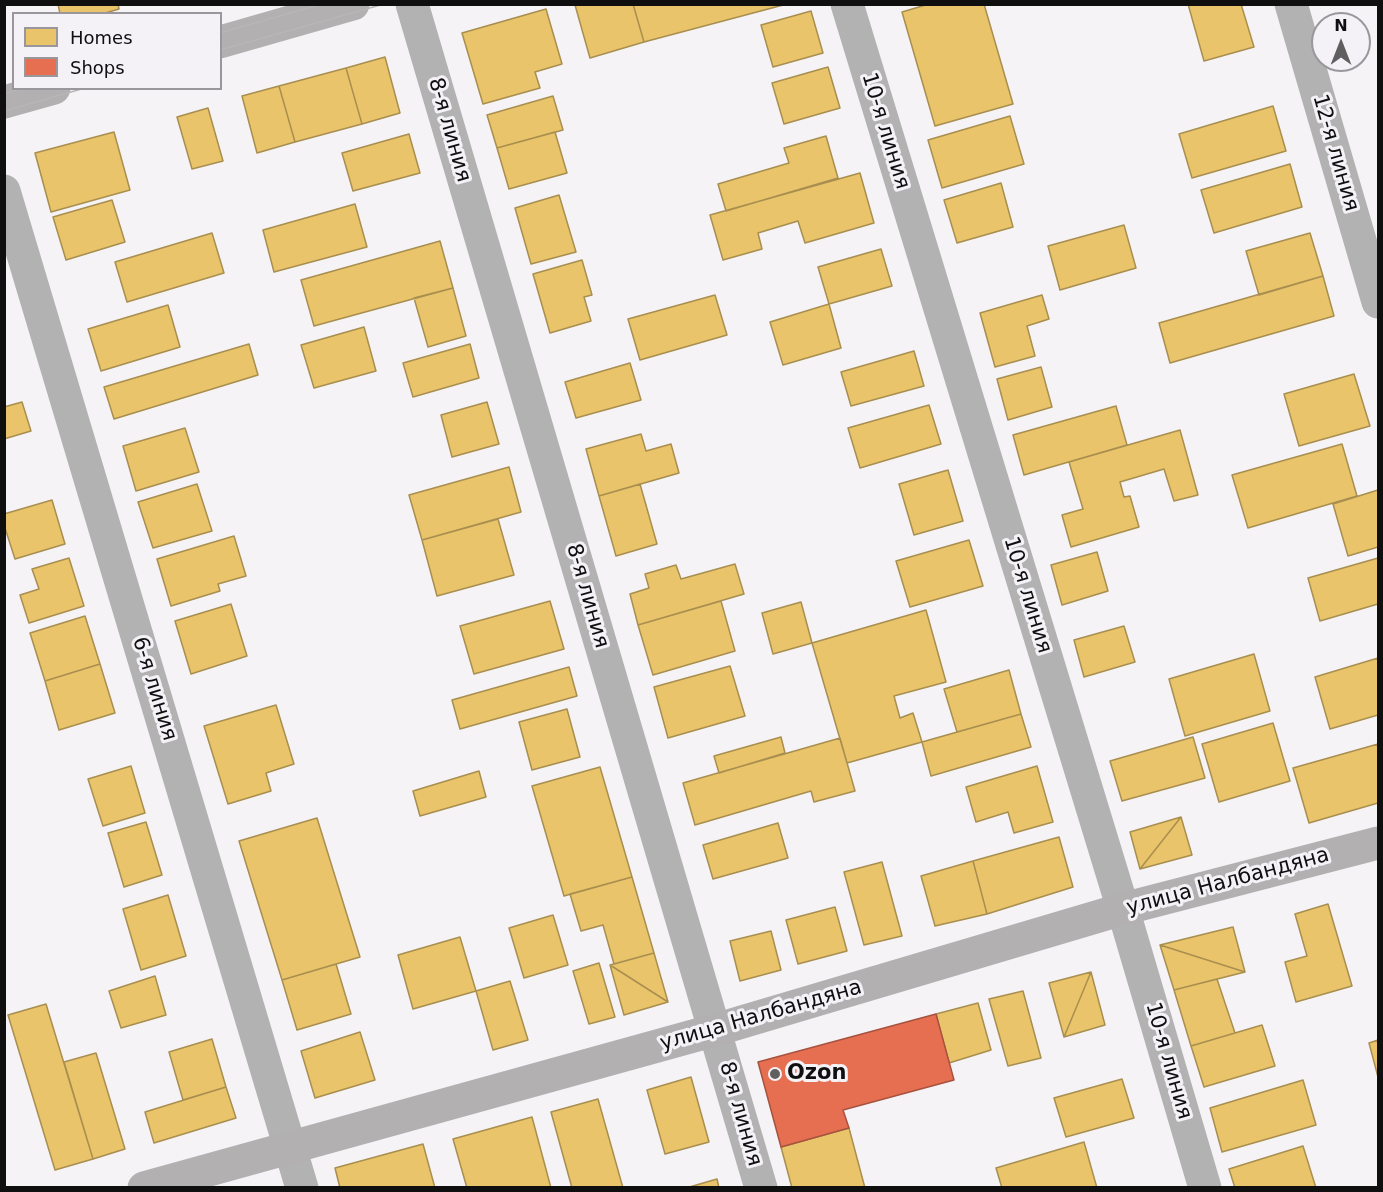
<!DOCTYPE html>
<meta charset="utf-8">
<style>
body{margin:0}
#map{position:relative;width:1383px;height:1192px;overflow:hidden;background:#f5f3f6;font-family:"DejaVu Sans",sans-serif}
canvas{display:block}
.frame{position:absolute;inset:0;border:6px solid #0f0f10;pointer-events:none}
.legend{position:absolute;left:12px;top:12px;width:210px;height:78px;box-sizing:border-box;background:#f5f2f7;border:2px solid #99979b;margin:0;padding:8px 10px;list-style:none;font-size:18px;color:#0f0f10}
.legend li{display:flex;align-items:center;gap:12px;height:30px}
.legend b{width:30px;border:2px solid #99979b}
.north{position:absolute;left:1311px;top:12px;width:60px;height:60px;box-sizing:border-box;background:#f5f2f7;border:2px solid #99979b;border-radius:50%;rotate:0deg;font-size:16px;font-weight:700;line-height:24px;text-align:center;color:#0f0f10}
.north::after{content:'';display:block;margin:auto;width:21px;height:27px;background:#605f60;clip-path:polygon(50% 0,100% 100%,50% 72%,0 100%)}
</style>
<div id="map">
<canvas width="1383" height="1192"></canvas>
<div class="frame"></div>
<ul class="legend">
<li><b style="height:16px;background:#e9c46a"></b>Homes</li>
<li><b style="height:16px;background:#e76f51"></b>Shops</li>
</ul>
<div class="north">N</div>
</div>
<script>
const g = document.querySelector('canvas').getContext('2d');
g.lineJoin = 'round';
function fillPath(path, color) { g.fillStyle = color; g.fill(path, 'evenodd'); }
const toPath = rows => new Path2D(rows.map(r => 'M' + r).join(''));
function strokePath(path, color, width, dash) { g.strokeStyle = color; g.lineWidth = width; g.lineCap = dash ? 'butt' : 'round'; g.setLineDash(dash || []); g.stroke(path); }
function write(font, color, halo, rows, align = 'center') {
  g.font = font + ' "DejaVu Sans",sans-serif'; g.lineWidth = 6; g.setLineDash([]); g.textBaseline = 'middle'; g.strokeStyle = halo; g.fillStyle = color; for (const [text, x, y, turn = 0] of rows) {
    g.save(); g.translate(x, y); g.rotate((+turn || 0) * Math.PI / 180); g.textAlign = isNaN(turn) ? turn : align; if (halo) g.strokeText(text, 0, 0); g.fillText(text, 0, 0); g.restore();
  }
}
const homes = toPath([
 [58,4,118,4,119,9,102,14,60,14,58,4],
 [633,4,787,4,644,42,633,4],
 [633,4,644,42,590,58,575,5,633,4],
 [929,4,984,4,1013,104,935,126,902,12,929,4],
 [1188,4,1241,4,1254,47,1204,61,1188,4],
 [546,9,562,64,535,72,540,88,483,104,462,33,546,9],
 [811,11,823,53,773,67,761,25,811,11],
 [385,57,400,113,362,124,346,68,385,57],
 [828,67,840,108,784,124,772,83,828,67],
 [346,68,362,124,295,142,279,86,346,68],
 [279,86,295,142,257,153,242,96,279,86],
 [553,96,563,130,497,148,487,115,553,96],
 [1273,106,1286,151,1192,178,1179,134,1273,106],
 [208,108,223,161,192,169,177,117,208,108],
 [1010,116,1024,164,942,188,928,140,1010,116],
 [114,132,130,190,51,212,35,153,114,132],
 [555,132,567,173,509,189,497,148,555,132],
 [409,134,420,173,353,191,342,153,409,134],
 [826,136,838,178,726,211,718,184,789,163,784,148,826,136],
 [1290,164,1302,207,1214,233,1201,190,1290,164],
 [860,173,874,223,805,243,798,221,758,233,762,249,723,260,710,215,860,173],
 [1001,183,1013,227,957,243,944,200,1001,183],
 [559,195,576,252,531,264,515,208,559,195],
 [112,200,125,242,66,260,53,217,112,200],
 [355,204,367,247,274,272,263,230,355,204],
 [1124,225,1136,268,1060,290,1048,246,1124,225],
 [212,233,224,273,127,302,115,262,212,233],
 [1310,233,1323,276,1259,295,1246,251,1310,233],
 [440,241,453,288,314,326,301,280,440,241],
 [881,249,892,286,829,304,818,267,881,249],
 [582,260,592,295,584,297,591,321,550,333,533,274,582,260],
 [1323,276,1334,316,1170,363,1159,323,1323,276],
 [453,288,466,336,428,347,414,298,453,288],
 [715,295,727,335,640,360,628,319,715,295],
 [1042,295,1049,319,1027,326,1035,356,995,367,980,313,1042,295],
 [829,304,841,348,783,365,770,322,829,304],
 [168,305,180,347,101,371,88,329,168,305],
 [364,327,376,371,314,388,301,345,364,327],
 [249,344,258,375,114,419,104,387,249,344],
 [470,344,479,378,413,397,403,363,470,344],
 [914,351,924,386,851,406,841,372,914,351],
 [630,363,641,400,576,418,565,382,630,363],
 [1041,367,1052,407,1008,420,997,379,1041,367],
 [1354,374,1370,426,1299,446,1284,394,1354,374],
 [22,402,31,431,4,439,4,407,22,402],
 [487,402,499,444,452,457,441,415,487,402],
 [929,405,941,444,860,468,848,428,929,405],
 [1116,406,1127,445,1024,475,1013,435,1116,406],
 [185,428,199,472,136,491,123,446,185,428],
 [1180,430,1198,495,1174,501,1164,469,1120,482,1124,497,1130,496,1139,527,1071,547,1062,515,1083,509,1069,462,1180,430],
 [641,434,646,451,671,444,679,473,599,496,586,449,641,434],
 [1342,444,1357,496,1248,528,1232,475,1342,444],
 [509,467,521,512,422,540,409,495,509,467],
 [948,470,963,521,914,535,899,484,948,470],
 [197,484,212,531,153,548,138,502,197,484],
 [640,484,657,544,616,556,599,496,640,484],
 [1378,490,1378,547,1348,556,1333,504,1378,490],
 [52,500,65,544,15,559,4,525,4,514,52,500],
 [498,519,514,575,437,596,422,540,498,519],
 [234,536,246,576,218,584,220,591,171,606,157,559,234,536],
 [969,540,983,586,910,607,896,561,969,540],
 [1097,552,1108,591,1062,605,1051,565,1097,552],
 [69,558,84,606,29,623,20,595,39,589,32,569,69,558],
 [1378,558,1378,604,1320,621,1308,578,1378,558],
 [735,564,744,594,638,625,630,594,649,588,645,574,676,565,681,579,735,564],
 [550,601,564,649,474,674,460,626,550,601],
 [721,601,735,651,653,675,638,625,721,601],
 [801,602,812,643,773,654,762,613,801,602],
 [231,604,247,656,191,674,175,621,231,604],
 [926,610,946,682,894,696,900,718,913,713,922,742,847,763,812,643,926,610],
 [85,616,100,664,45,681,30,633,85,616],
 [1124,626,1135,662,1084,677,1074,640,1124,626],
 [1254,654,1270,711,1185,736,1169,679,1254,654],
 [1378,658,1378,715,1330,729,1315,677,1378,658],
 [100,664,115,713,59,730,45,681,100,664],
 [730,666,745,716,668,738,654,687,730,666],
 [569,667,577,696,460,729,452,700,569,667],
 [1009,670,1021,714,957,732,944,689,1009,670],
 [276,705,294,764,266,773,271,791,228,804,204,726,276,705],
 [567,709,580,757,532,770,519,722,567,709],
 [1021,714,1031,747,931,776,922,742,1021,714],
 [1273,723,1290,781,1219,802,1202,744,1273,723],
 [781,737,785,753,719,773,714,756,781,737],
 [1193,737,1205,778,1122,801,1110,761,1193,737],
 [840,738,855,791,814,802,811,791,695,825,683,783,840,738],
 [1378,744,1378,803,1309,823,1293,768,1378,744],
 [131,766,145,813,103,826,88,779,131,766],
 [1037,766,1053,822,1014,833,1008,812,976,822,966,787,1037,766],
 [600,767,632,877,564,896,532,786,600,767],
 [479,771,486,797,420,816,413,791,479,771],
 [1181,817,1192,855,1140,869,1181,817],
 [1181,817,1140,869,1130,832,1181,817],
 [317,818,360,957,282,980,239,841,317,818],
 [146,822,162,875,124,887,108,833,146,822],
 [778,823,788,858,713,879,703,845,778,823],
 [1059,837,1073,887,987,914,973,861,1059,837],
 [973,861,987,914,935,926,921,876,973,861],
 [882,862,902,936,864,945,844,872,882,862],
 [632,877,654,953,614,964,603,925,581,931,570,894,632,877],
 [168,895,186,956,141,970,123,909,168,895],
 [1328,904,1352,986,1296,1002,1285,962,1307,956,1295,914,1328,904],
 [835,907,847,951,798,964,786,920,835,907],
 [553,915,568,965,524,978,509,928,553,915],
 [1233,927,1245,972,1160,945,1233,927],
 [771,931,781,970,740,981,730,941,771,931],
 [460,937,476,991,413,1009,398,955,460,937],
 [1160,945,1245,972,1174,990,1160,945],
 [654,953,668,1002,610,965,654,953],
 [599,963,615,1017,589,1024,573,971,599,963],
 [336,964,351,1014,297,1030,282,980,336,964],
 [610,965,668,1002,624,1015,610,965],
 [1091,972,1105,1025,1064,1037,1091,972],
 [1091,972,1064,1037,1049,983,1091,972],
 [155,976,166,1015,121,1028,109,991,155,976],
 [1217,979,1235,1033,1191,1046,1174,990,1217,979],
 [510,981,528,1040,493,1050,476,991,510,981],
 [1023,991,1041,1058,1008,1066,989,999,1023,991],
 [978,1003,991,1050,949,1063,936,1014,978,1003],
 [46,1004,93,1159,55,1170,8,1015,46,1004],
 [1262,1025,1275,1066,1204,1087,1191,1046,1262,1025],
 [360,1032,375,1080,315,1098,301,1051,360,1032],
 [212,1039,226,1087,183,1100,169,1052,212,1039],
 [1378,1040,1378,1077,1369,1043,1378,1040],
 [96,1053,125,1149,93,1159,64,1062,96,1053],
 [691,1077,709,1142,665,1154,647,1090,691,1077],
 [1122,1079,1134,1118,1066,1137,1054,1098,1122,1079],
 [1303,1080,1316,1125,1222,1152,1210,1108,1303,1080],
 [226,1087,236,1118,154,1143,145,1112,226,1087],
 [598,1099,623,1188,572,1188,551,1112,598,1099],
 [532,1117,551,1188,467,1188,453,1139,532,1117],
 [849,1128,865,1188,792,1188,781,1147,849,1128],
 [1084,1142,1097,1188,1002,1188,996,1168,1084,1142],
 [423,1144,435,1188,340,1188,335,1168,423,1144],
 [1303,1146,1316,1188,1235,1188,1229,1169,1303,1146],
 [717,1179,719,1188,686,1188,717,1179]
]);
fillPath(homes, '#e9c46a');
strokePath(homes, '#a88e4f', 1.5);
const shops = toPath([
 [936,1014,954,1080,843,1110,849,1128,781,1147,758,1062,936,1014]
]);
fillPath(shops, '#e76f51');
strokePath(shops, '#a6523e', 1.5);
strokePath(toPath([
 [412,4,761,1188],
 [847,4,1123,909,1205,1188],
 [1291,4,1378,302],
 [4,191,302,1188]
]), '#b3b2b2', 33);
strokePath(toPath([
 [220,42,353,4],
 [4,102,54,88],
 [144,1188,715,1030,1123,909,1378,843]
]), '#b2b0b1', 33);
strokePath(toPath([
 [220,33,322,4],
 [220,50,384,4],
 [4,94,23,88],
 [4,111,85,88]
]), '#b7b6b6', 1.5);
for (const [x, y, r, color] of [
 [775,1074,6,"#605f60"]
]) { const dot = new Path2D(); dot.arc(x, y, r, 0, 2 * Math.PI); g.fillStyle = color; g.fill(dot); strokePath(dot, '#f5f2f7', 2); }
write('21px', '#0f0f10', '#f5f2f7', [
 ["8-я линия",449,130,74],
 ["10-я линия",885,131,73],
 ["12-я линия",1335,153,74],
 ["10-я линия",1027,595,73],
 ["8-я линия",587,596,74],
 ["6-я линия",154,689,73],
 ["улица Налбандяна",1228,882,-15],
 ["улица Налбандяна",761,1016,-16],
 ["10-я линия",1168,1061,74],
 ["8-я линия",740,1114,74]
]);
write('bold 21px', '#0f0f10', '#f5f2f7', [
 ["Ozon",787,1074]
], 'left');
</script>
